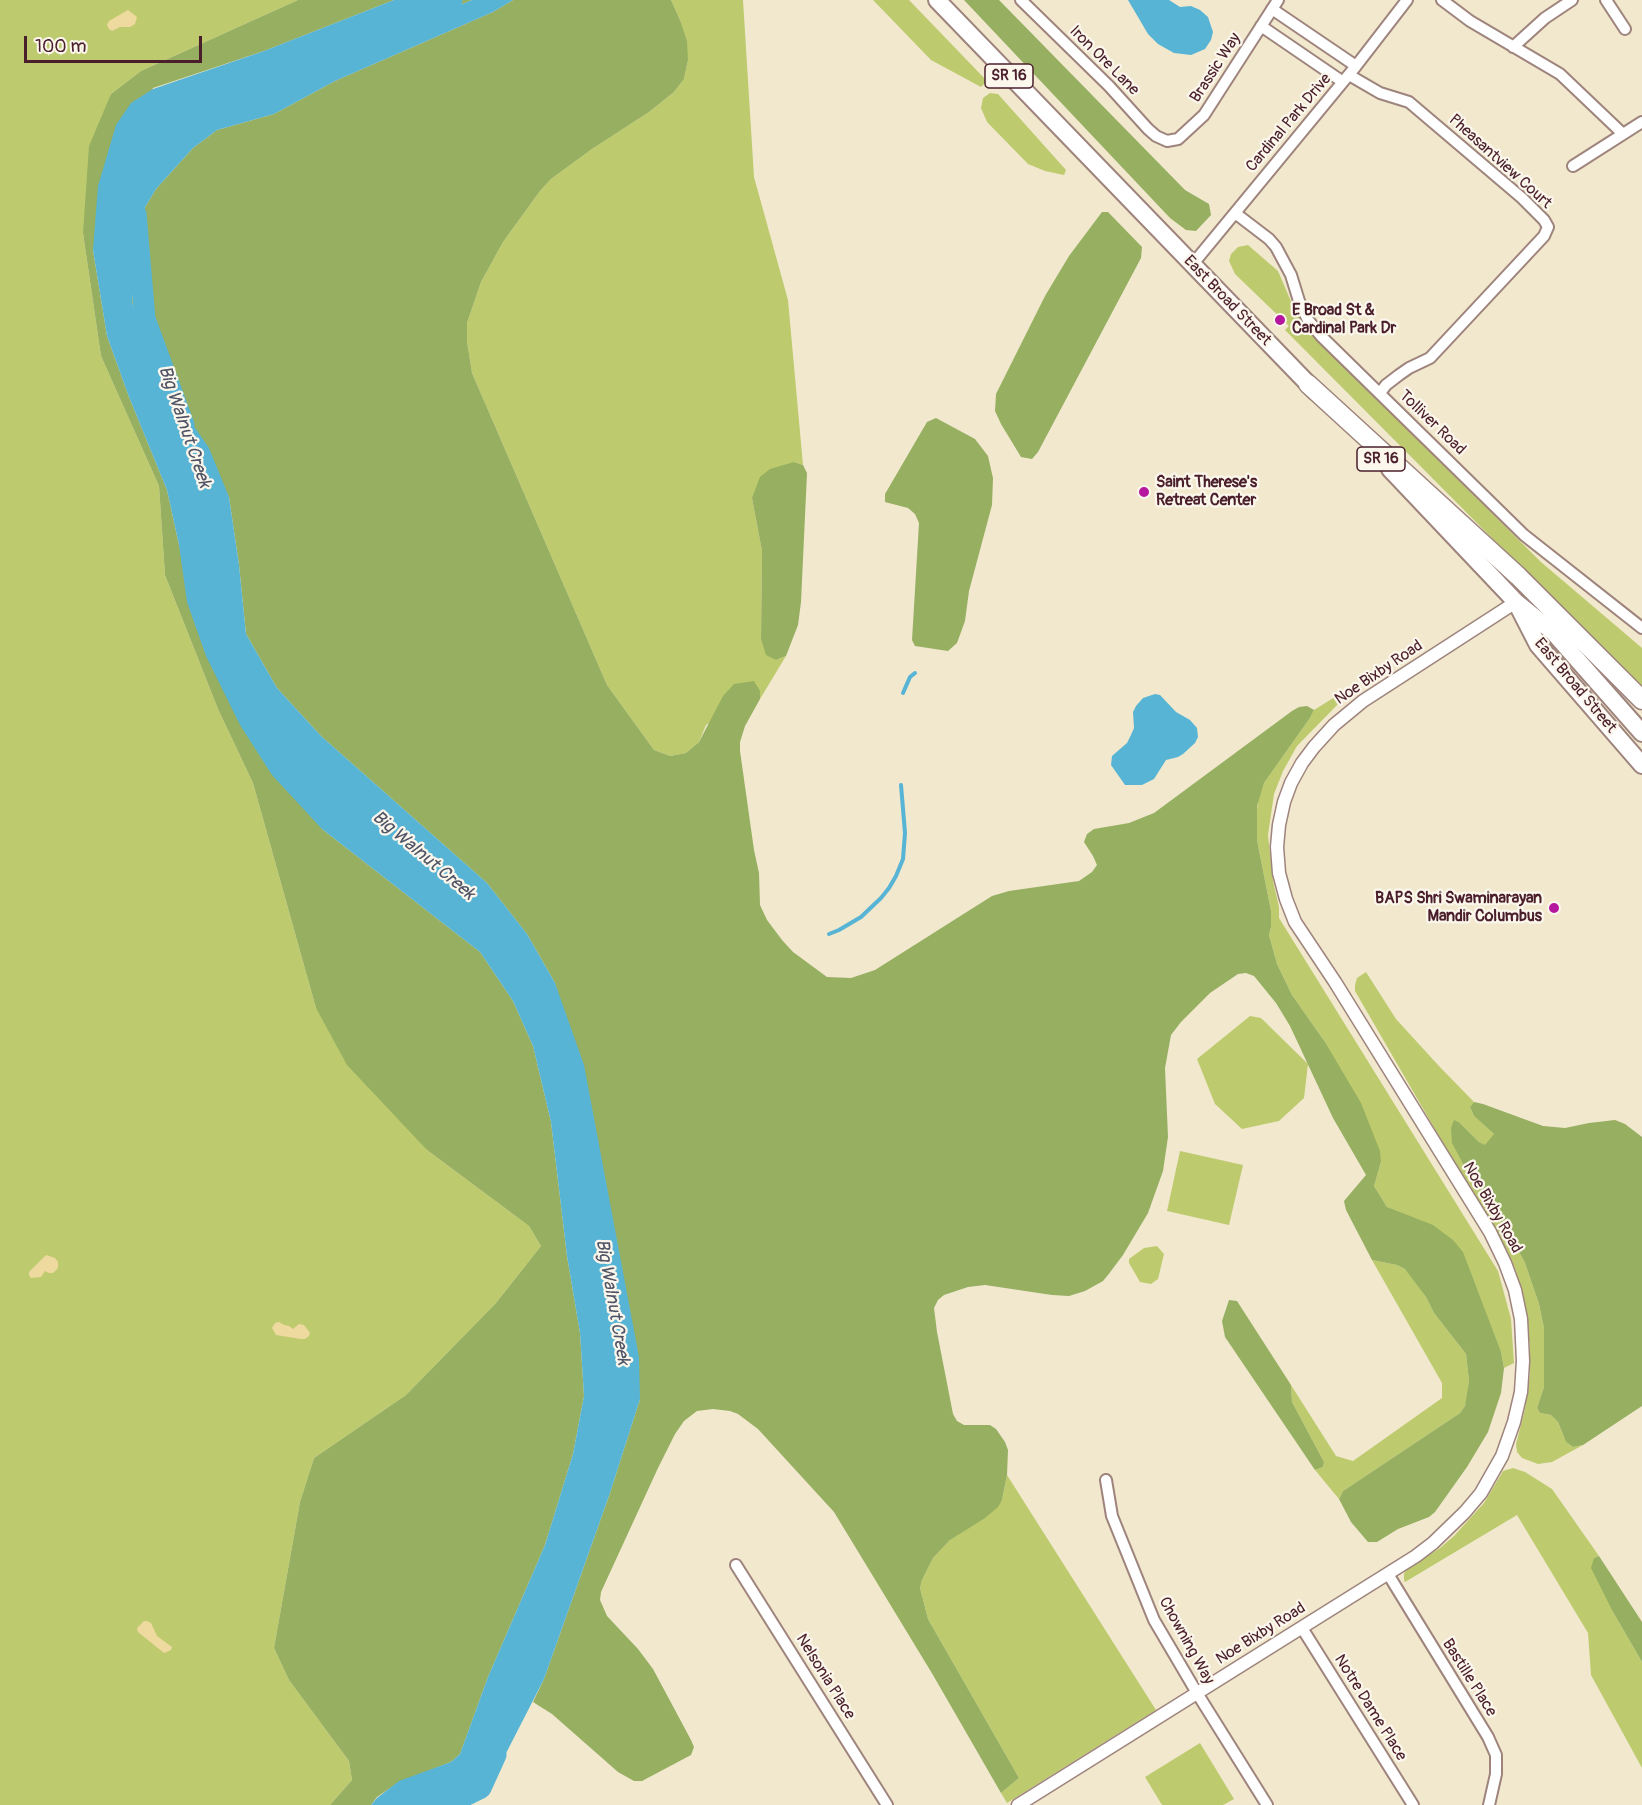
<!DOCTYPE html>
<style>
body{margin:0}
#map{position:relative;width:1642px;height:1805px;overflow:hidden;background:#f1e8ce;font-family:Pangolin,sans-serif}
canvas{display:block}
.scale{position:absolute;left:24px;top:36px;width:178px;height:27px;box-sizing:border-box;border:3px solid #4a1f2b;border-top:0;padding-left:8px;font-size:18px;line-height:21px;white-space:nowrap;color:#4a1f2b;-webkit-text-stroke:4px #fbf7ec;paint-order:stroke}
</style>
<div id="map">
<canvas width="1642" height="1805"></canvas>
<div class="scale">100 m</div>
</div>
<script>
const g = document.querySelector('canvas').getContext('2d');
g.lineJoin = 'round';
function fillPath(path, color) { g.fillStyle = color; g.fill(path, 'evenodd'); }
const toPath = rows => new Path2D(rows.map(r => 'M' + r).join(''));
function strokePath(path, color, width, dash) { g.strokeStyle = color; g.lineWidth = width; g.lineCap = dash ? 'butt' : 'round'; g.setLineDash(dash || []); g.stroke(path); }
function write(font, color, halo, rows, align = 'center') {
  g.font = font + ' Pangolin,sans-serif'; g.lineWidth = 4.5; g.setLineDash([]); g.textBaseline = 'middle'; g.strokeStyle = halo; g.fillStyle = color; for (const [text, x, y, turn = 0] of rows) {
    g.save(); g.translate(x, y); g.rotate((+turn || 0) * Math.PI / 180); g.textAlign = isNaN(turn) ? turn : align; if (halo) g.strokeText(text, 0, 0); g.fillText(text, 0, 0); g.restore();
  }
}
fillPath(toPath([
 [0,0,298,0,141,71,111,94,83,233,101,356,159,486,165,575,218,709,253,783,316,1008,427,1150,529,1226,541,1246,496,1303,406,1395,314,1458,300,1502,274,1648,289,1680,349,1761,352,1780,330,1805,0,1805],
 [671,0,743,0,754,177,788,300,803,465,794,462,752,498,762,551,761,639,776,660,786,656,760,699,760,691,706,725,699,742,686,753,670,756,654,750,607,685,472,373,467,341,467,323,481,282,503,242,540,191,551,179,592,149,649,112,674,92,684,79,688,60,680,20],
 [873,0,909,0,987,81,981,87,931,60],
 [990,93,998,94,1066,170,1064,175,1045,171,1028,164,987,122,981,108,983,98],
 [1248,245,1278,271,1293,306,1306,326,1405,427,1541,562,1642,648,1642,689,1285,330,1289,326,1235,274,1229,261,1231,254,1238,247],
 [1343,692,1340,702,1297,746,1283,771,1274,794,1268,835,1273,881,1279,907,1279,918,1498,1271,1511,1319,1514,1363,1504,1368,1501,1352,1402,1214,1387,1207,1374,1186,1381,1162,1325,1042,1292,995,1277,964,1269,935,1271,927,1271,911,1257,840,1256,823,1258,798,1264,783,1310,718,1314,710],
 [1366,972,1396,1019,1438,1065,1474,1102,1470,1107,1474,1116,1494,1134,1486,1146,1479,1142,1460,1123,1467,1171,1513,1240,1525,1263,1539,1304,1544,1328,1544,1387,1537,1408,1540,1413,1551,1415,1558,1422,1566,1442,1573,1447,1583,1445,1552,1462,1538,1464,1522,1458,1517,1452,1516,1444,1525,1409,1530,1374,1530,1347,1524,1300,1516,1271,1507,1250,1455,1164,1355,991,1355,985,1357,978],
 [1250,1016,1261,1018,1308,1064,1304,1098,1279,1121,1242,1129,1215,1104,1197,1059],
 [1180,1151,1243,1165,1229,1225,1167,1211],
 [1157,1246,1164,1254,1158,1279,1151,1284,1140,1282,1129,1263,1129,1259,1144,1248],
 [1372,1260,1397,1265,1405,1269,1411,1275,1426,1297,1434,1313,1466,1354,1469,1381,1467,1398,1465,1406,1460,1413,1343,1491,1339,1499,1315,1470,1323,1467,1324,1462,1292,1402,1291,1385,1336,1456,1353,1461,1442,1398,1442,1383],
 [1513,1468,1525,1472,1552,1489,1599,1556,1594,1558,1613,1612,1642,1662,1642,1768,1591,1675,1588,1633,1517,1515,1405,1582,1404,1580,1404,1574,1406,1570,1440,1548,1454,1536,1484,1503,1503,1471],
 [1007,1475,1156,1710,1007,1803,1001,1793,1019,1778,928,1619,920,1588,922,1580,933,1558,950,1540,1002,1500],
 [1200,1743,1234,1799,1223,1805,1162,1805,1145,1777]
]), '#bdcb6e');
fillPath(toPath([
 [298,0,394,0,264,51,153,88,93,250,107,336,129,397,167,490,179,545,322,829,480,952,513,1001,533,1046,551,1122,567,1256,580,1333,584,1396,573,1454,545,1545,488,1677,460,1754,451,1762,399,1782,377,1797,371,1805,330,1805,352,1780,349,1761,289,1680,274,1648,300,1502,314,1458,406,1395,496,1303,541,1246,529,1226,427,1150,347,1065,316,1008,253,783,218,709,165,575,159,486,101,356,83,233,89,146,111,94,141,71],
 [428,0,472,0,440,13,408,19],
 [513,0,671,0,680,20,687,41,688,60,684,79,674,92,649,112,592,149,551,179,540,191,503,242,481,282,467,323,467,341,472,373,607,685,654,750,670,756,686,753,699,742,723,696,734,684,754,681,760,691,760,699,745,726,740,742,740,751,754,850,759,873,760,905,767,920,782,940,793,952,827,977,851,978,875,970,992,896,1009,891,1079,881,1092,872,1097,865,1093,856,1084,842,1087,834,1094,829,1129,823,1154,813,1292,711,1299,707,1307,706,1314,710,1310,718,1264,783,1257,806,1257,840,1271,911,1271,927,1269,935,1277,964,1292,995,1325,1042,1361,1103,1380,1151,1381,1162,1374,1186,1387,1207,1433,1225,1453,1240,1463,1252,1501,1352,1504,1368,1501,1393,1488,1432,1467,1467,1435,1512,1429,1517,1398,1529,1377,1542,1368,1542,1351,1522,1339,1499,1343,1491,1460,1413,1465,1406,1469,1381,1466,1354,1434,1313,1426,1297,1405,1269,1397,1265,1372,1260,1346,1210,1344,1201,1366,1175,1333,1118,1290,1026,1276,1003,1254,976,1246,973,1238,974,1210,993,1181,1022,1171,1035,1165,1068,1168,1137,1163,1171,1148,1213,1123,1255,1108,1275,1103,1281,1085,1291,1069,1296,1052,1295,985,1285,968,1287,944,1295,938,1300,934,1308,937,1332,953,1414,957,1421,964,1425,990,1425,996,1429,1005,1442,1008,1450,1007,1475,1002,1500,998,1507,985,1518,950,1540,933,1558,922,1580,920,1588,928,1619,1019,1778,1001,1793,933,1675,834,1512,758,1429,738,1414,730,1411,713,1409,697,1411,684,1421,675,1434,658,1468,601,1592,600,1600,607,1616,638,1649,653,1669,691,1740,694,1747,691,1755,642,1781,634,1781,618,1772,552,1714,533,1702,544,1679,610,1493,640,1399,555,983,527,934,487,883,321,736,277,688,246,634,239,565,229,497,169,390,145,342,132,302,141,214,156,189,193,148,217,130,274,114,335,81,493,12],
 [964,0,999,0,1185,190,1209,204,1211,215,1196,231,1186,230,1170,218],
 [1102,212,1108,212,1142,247,1141,258,1038,452,1032,459,1021,457,1001,424,995,411,996,394,1045,296,1069,256],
 [936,418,975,439,988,456,993,478,992,505,969,591,965,621,957,643,948,651,915,646,912,640,919,523,915,514,908,508,885,502,885,494,927,422],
 [794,462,803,465,807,473,801,602,798,625,786,656,776,660,766,655,761,639,762,551,752,498,760,477,770,469],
 [1474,1102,1483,1104,1543,1126,1565,1128,1589,1123,1615,1120,1625,1124,1642,1137,1642,1406,1583,1445,1573,1447,1566,1442,1558,1422,1551,1415,1540,1413,1537,1408,1544,1387,1544,1328,1539,1304,1525,1263,1513,1240,1467,1171,1452,1143,1451,1128,1454,1120,1460,1123,1479,1142,1485,1145,1494,1134,1474,1116,1470,1107],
 [1229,1300,1237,1301,1291,1385,1292,1402,1324,1462,1323,1467,1315,1470,1225,1337,1222,1321],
 [1599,1556,1642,1622,1642,1662,1613,1612,1591,1568,1594,1558]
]), '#96af61');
fillPath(toPath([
 [128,10,137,17,135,24,130,27,120,27,112,31,109,29,107,25,109,21],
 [46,1255,55,1258,58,1262,58,1268,53,1273,49,1273,45,1271,41,1277,31,1278,29,1275,29,1272],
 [279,1322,284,1325,289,1326,293,1329,299,1324,304,1325,310,1333,309,1336,305,1339,301,1339,276,1335,272,1328,275,1323],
 [144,1621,147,1621,151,1623,157,1636,172,1647,171,1650,164,1653,138,1632,137,1628]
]), '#eeda9e');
fillPath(toPath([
 [394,0,428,0,410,18,440,13,472,0,513,0,493,12,335,81,274,114,217,130,193,148,156,189,141,214,132,302,145,342,169,390,209,448,229,497,239,565,246,634,277,688,321,736,487,883,527,934,555,983,584,1065,639,1357,640,1399,610,1493,544,1679,500,1765,478,1786,449,1805,371,1805,377,1798,399,1781,451,1762,460,1754,488,1677,545,1545,573,1454,584,1396,580,1333,567,1256,551,1122,533,1046,513,1001,480,952,322,829,272,775,240,725,206,656,187,602,179,545,167,490,129,397,107,336,93,250,98,186,116,125,131,103,153,89,264,51],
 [1128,0,1169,0,1180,7,1191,6,1200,10,1208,17,1213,32,1211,40,1205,49,1191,55,1174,53,1158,44,1148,34],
 [1155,694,1160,695,1176,712,1190,720,1197,728,1198,737,1195,743,1183,754,1178,757,1166,760,1154,779,1142,785,1125,785,1111,765,1112,756,1127,743,1131,735,1134,728,1133,712,1136,706,1143,698]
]), '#57b4d5');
strokePath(toPath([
 [903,693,910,677,915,673],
 [829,934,839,930,861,917,881,898,889,888,896,876,903,859,905,833,901,785]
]), '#57b4d5', 4);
strokePath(toPath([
 [392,28,452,0],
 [136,214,145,319,184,425],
 [447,1805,481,1788,496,1755]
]), '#57b4d5', 21);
const minor = toPath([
 [1021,0,1109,86,1148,129,1156,136,1167,141,1178,139,1204,115,1278,0],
 [1442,0,1470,21,1560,74,1623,134],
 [1606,0,1625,29],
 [1272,9,1356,66],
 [1261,26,1343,82],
 [1513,47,1545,18,1572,0],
 [1349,75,1380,93,1409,102,1522,198,1544,220,1548,227,1544,236,1430,358,1409,368,1399,375,1386,385,1380,393],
 [1573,166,1642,122],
 [1235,213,1269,239,1276,247,1291,275,1299,301,1308,320,1322,337,1524,535,1642,628],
 [1192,265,1356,66,1407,0],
 [1106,1480,1112,1516,1154,1620,1197,1693,1267,1805],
 [736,1565,887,1805],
 [1388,1574,1488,1737,1496,1755,1496,1774,1489,1805],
 [1302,1628,1413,1805]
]);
const tertiary = toPath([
 [1018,1805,1416,1556,1433,1543,1465,1512,1481,1493,1502,1456,1514,1422,1521,1392,1523,1361,1521,1319,1515,1290,1505,1263,1490,1232,1335,982,1295,922,1286,899,1279,873,1277,847,1279,825,1284,802,1291,783,1302,763,1314,747,1334,725,1363,701,1516,602]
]);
const primary = toPath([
 [937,0,1316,392],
 [1390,469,1516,602,1553,632,1642,733],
 [1519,608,1538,645,1642,765]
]);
const motorway = toPath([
 [1308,384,1518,576,1642,700]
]);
strokePath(minor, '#9e847c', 14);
strokePath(tertiary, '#9e847c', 15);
strokePath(primary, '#9e847c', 20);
strokePath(motorway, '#9e847c', 21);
strokePath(minor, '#fff', 10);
strokePath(tertiary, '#fff', 12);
strokePath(primary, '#fff', 16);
strokePath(motorway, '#fff', 18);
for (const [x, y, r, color] of [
 [1280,320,6,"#b5179e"],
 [1144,492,6,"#b5179e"],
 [1554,908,6,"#b5179e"]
]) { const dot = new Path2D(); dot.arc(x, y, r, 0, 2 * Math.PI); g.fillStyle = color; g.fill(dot); strokePath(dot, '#fbf7ec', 2); }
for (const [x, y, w] of [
 [1009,76,48],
 [1381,459,48]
]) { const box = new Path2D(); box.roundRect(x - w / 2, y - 12, w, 24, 4.5); g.fillStyle = '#fbf7ec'; g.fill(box); strokePath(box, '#4a1f2b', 1.5); }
write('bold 15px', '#4a1f2b', null, [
 ["SR 16",1009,76],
 ["SR 16",1381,459]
]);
write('16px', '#4a1f2b', '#fbf7ec', [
 ["Iron Ore Lane",1104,61,45],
 ["Brassic Way",1216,68,-57],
 ["Cardinal Park Drive",1289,123,-50],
 ["Pheasantview Court",1500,162,42],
 ["East Broad Street",1227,301,46],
 ["Tolliver Road",1432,423,44],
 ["Noe Bixby Road",1379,673,-34],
 ["East Broad Street",1575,686,50],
 ["Noe Bixby Road",1492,1208,60],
 ["Noe Bixby Road",1261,1634,-32],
 ["Chowning Way",1186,1641,61],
 ["Nelsonia Place",825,1677,58],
 ["Bastille Place",1469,1678,58],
 ["Notre Dame Place",1370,1708,58]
]);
write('bold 16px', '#4a1f2b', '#fbf7ec', [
 ["E Broad St &",1292,311],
 ["Cardinal Park Dr",1292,329],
 ["Saint Therese's",1156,483],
 ["Retreat Center",1156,501],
 ["BAPS Shri Swaminarayan",1542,899,"right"],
 ["Mandir Columbus",1542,917,"right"]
], 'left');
write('italic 18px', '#4f5366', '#fbf7ec', [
 ["Big Walnut Creek",184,427,71],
 ["Big Walnut Creek",423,856,40],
 ["Big Walnut Creek",612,1302,80]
]);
</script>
